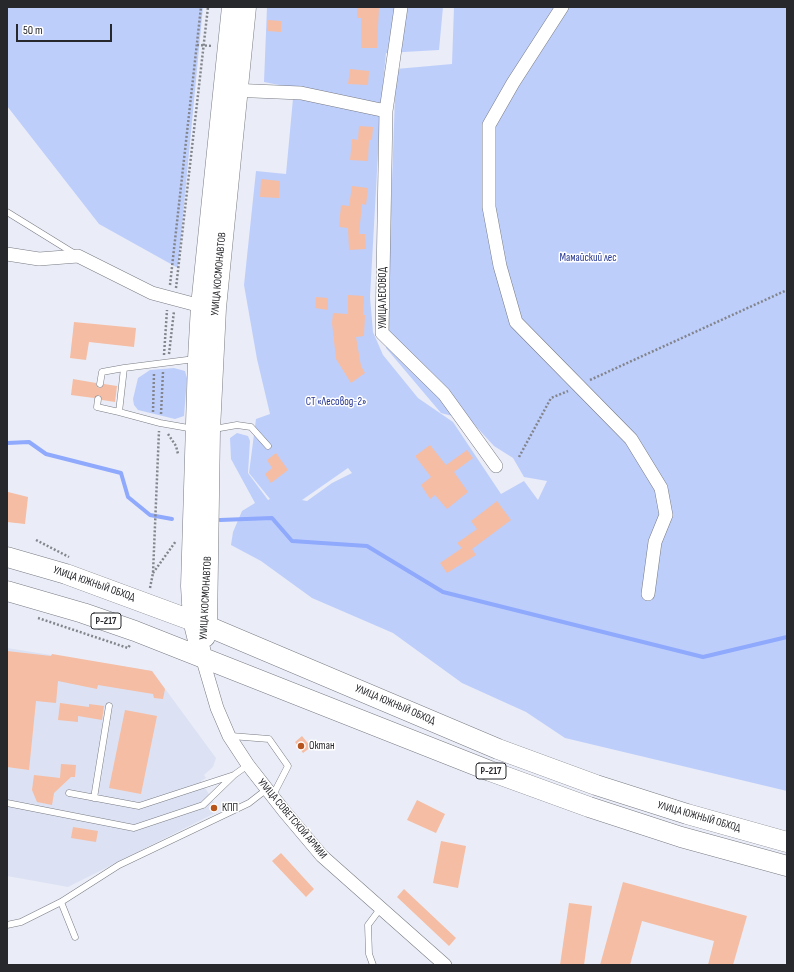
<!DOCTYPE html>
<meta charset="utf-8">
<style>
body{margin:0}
#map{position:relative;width:794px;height:972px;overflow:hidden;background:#eaedf7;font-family:"Sofia Sans Condensed",sans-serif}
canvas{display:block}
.frame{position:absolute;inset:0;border:8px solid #27282c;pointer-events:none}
.scale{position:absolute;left:16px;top:24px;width:96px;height:18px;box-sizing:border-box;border:2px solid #27282c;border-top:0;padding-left:5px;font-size:12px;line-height:14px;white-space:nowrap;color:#27282c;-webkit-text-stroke:3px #fff;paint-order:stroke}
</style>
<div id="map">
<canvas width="794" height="972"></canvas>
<div class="frame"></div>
<div class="scale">50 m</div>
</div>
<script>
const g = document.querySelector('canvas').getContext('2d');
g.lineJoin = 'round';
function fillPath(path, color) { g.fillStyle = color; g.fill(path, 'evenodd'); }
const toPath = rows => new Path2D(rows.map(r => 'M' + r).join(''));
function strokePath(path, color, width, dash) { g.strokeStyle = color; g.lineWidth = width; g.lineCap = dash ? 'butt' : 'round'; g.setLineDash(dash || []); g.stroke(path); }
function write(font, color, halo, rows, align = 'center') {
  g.font = font + ' "Sofia Sans Condensed",sans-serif'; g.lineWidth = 3; g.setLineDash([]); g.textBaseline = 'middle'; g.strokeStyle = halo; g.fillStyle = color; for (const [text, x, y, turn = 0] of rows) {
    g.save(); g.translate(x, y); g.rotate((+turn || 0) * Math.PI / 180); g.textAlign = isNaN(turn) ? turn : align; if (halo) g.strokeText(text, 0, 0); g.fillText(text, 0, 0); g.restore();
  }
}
fillPath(toPath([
 [7,648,152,671,216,758,213,767,204,775,206,778,201,781,219,811,68,887,7,876]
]), '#dce2f3');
fillPath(toPath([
 [7,7,203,7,178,268,99,224,7,106],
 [267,7,443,7,439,50,386,53,380,118,370,297,373,332,383,355,418,398,453,422,501,494,524,481,538,500,547,481,524,477,513,458,494,446,471,421,441,413,386,348,396,69,452,64,454,7,787,7,787,791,565,738,526,712,462,683,393,633,312,598,261,561,231,545,233,532,242,511,255,503,231,459,230,438,237,433,248,436,250,441,248,473,268,500,270,499,249,473,256,419,270,414,257,359,244,285,256,171,286,174,294,88,264,82],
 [348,468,352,473,332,483,307,501,302,500],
 [174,368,185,371,187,378,184,416,175,419,138,410,134,405,133,399,138,378,150,370]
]), '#becefb');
strokePath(toPath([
 [7,443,29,442,46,454,121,473,128,497,150,515,172,519],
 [220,520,272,518,292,541,367,546,443,592,703,657,787,637]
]), '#8fa9fc', 4);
fillPath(toPath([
 [357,7,379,7,377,48,361,48,361,18,357,18],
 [268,20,281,21,281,32,267,31],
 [350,69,369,71,368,85,348,84],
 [359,126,373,127,372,140,369,140,368,161,350,160,352,139,358,140],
 [261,179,280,181,279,198,260,197],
 [352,186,368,188,366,205,362,204,359,234,365,234,366,249,349,250,348,228,339,227,341,205,349,206],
 [348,295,364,296,363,315,365,315,364,336,356,337,361,366,365,373,351,383,336,359,332,323,333,313,348,314],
 [316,297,328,298,328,310,315,308],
 [74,322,136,328,134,347,89,342,86,360,70,358],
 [73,379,96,383,97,387,100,388,104,384,117,386,115,402,102,400,99,395,94,398,71,395],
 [430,445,446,465,467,450,473,458,454,472,468,492,447,509,435,495,430,499,421,485,431,477,415,456],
 [276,453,288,470,271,483,265,474,272,468,267,460],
 [8,492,28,497,25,524,7,522],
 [497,501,511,520,472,549,476,555,447,573,440,563,462,548,457,543,477,529,471,521],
 [7,651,51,656,52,654,152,671,165,689,163,699,154,698,153,694,98,685,97,689,58,681,56,703,36,701,29,770,7,767],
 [60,703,89,707,89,704,104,706,102,720,78,716,78,722,58,720],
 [125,710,157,716,141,794,109,788],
 [302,736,311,747,303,753,295,742],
 [61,764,76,765,75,777,71,777,54,793,52,805,37,802,32,790,34,775,60,778],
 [417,800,445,814,436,833,407,820],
 [73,827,98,831,96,842,71,838],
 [441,841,466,846,458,888,433,883],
 [281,853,314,889,306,897,272,861],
 [623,882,747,916,733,965,708,965,714,941,642,921,630,965,600,965],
 [404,889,456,938,449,946,397,897],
 [569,903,592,906,584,965,560,965]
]), '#f5bda3');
const lane = toPath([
 [7,212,75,254],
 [100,384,102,372,124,368],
 [98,399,97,407,119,412],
 [194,429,160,423,119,412,124,368,195,359],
 [214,429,237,425,251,427,268,446],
 [231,736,269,739,288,766,272,797],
 [69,793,139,806,234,775,248,765],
 [94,798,109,706],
 [7,803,134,828,203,805,234,775],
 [61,902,75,937],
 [7,925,21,922,61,902,119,865,249,803,267,789],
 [373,965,369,954,368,925,380,909]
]);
const street = toPath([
 [562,7,513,83,489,125,489,207,500,266,516,322,631,439,661,488,666,515,655,542,648,594],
 [230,90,301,93,386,111,382,333,444,394,496,466],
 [386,111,401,7],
 [7,254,39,259,78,256,152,293,201,306],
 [202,657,217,708,229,736,248,765,284,811,322,856,445,965]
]);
const primary = toPath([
 [7,557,66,574,207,626,498,749,596,785,687,814,787,842],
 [7,591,83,613,135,631,490,771,589,807,681,837,787,866],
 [205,637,207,626,210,430,216,308,246,7],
 [202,657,193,620,191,586,198,359,201,306,232,7]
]);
strokePath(lane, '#787b83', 7);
strokePath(street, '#787b83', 14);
strokePath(primary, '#787b83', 21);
strokePath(toPath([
 [197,45,213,46],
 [170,285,201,7],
 [176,288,208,7],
 [169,354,174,311],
 [164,355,167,310],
 [590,380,787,290],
 [153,412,154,373],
 [161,414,163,372],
 [168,434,176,446,178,454],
 [519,457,551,398,568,391],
 [36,540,69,557],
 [153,573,176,541],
 [150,588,153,573,159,431],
 [38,618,128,648,130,645]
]), '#83858c', 2.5, [2, 2]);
strokePath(lane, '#fff', 6);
strokePath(street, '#fff', 13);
strokePath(primary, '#fff', 20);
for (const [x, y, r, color] of [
 [301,746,4,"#b8551d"],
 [214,808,4,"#b8551d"]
]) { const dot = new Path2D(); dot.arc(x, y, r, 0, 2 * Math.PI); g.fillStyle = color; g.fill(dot); strokePath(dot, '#fff', 1.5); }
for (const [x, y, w] of [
 [106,621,30],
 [491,771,30]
]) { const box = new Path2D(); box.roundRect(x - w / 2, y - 8, w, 16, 3); g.fillStyle = '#fff'; g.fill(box); strokePath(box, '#27282c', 1); }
write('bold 10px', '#27282c', null, [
 ["Р-217",106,621],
 ["Р-217",491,771]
]);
write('11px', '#253592', '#fff', [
 ["Мамайский лес",588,258],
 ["СТ «Лесовод-2»",336,402]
]);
write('11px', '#27282c', '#fff', [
 ["УЛИЦА КОСМОНАВТОВ",219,274,-85],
 ["УЛИЦА ЛЕСОВОД",383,298,-90],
 ["УЛИЦА ЮЖНЫЙ ОБХОД",94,584,19],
 ["УЛИЦА КОСМОНАВТОВ",206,598,-87],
 ["УЛИЦА ЮЖНЫЙ ОБХОД",395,705,23],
 ["УЛИЦА ЮЖНЫЙ ОБХОД",699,817,16],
 ["УЛИЦА СОВЕТСКОЙ АРМИИ",292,819,50]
]);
write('11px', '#27282c', '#fff', [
 ["Октан",309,746],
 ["КПП",222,808]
], 'left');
</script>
